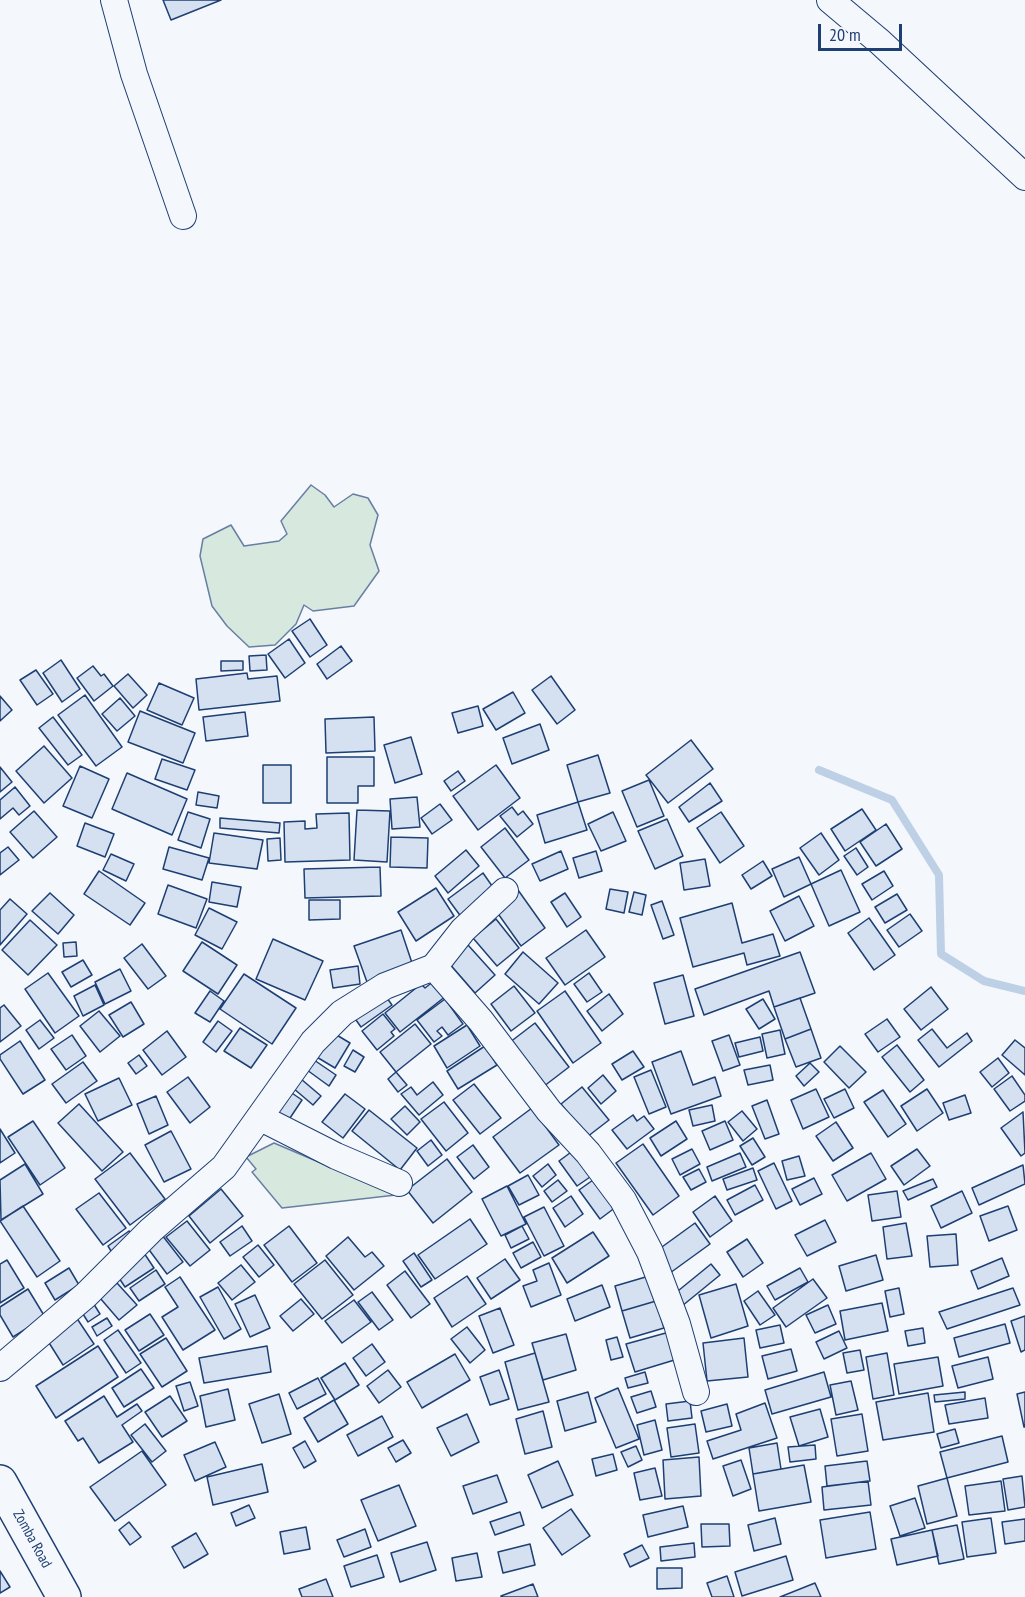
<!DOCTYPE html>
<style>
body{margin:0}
#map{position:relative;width:1025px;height:1597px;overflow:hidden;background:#f4f7fb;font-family:"PT Sans Narrow",sans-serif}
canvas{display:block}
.scale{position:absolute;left:818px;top:24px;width:84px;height:27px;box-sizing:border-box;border:3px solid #1d3f73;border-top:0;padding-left:8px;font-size:18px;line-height:21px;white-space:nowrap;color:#1d3f73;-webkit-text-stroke:4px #f4f7fb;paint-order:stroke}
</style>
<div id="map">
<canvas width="1025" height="1597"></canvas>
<div class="scale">20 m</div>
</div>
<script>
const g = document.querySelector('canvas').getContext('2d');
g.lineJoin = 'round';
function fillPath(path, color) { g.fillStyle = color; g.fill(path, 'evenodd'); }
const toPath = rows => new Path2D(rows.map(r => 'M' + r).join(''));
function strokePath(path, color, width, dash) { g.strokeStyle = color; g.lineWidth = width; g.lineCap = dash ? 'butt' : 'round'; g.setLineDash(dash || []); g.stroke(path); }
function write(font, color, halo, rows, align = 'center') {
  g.font = font + ' "PT Sans Narrow",sans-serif'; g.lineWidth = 4.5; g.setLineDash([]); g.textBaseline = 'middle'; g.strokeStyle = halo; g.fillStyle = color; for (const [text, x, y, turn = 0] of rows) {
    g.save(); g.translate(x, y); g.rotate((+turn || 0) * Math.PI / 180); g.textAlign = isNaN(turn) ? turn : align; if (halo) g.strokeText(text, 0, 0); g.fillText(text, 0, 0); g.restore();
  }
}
const green = toPath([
 [311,485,325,495,334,507,353,494,368,498,378,515,370,545,379,571,354,606,313,611,304,605,296,624,275,645,249,647,227,626,212,606,200,556,203,539,231,525,244,546,279,541,287,534,281,521,311,485],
 [274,1143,396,1195,282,1208,252,1172,256,1169,246,1157,274,1143]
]);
fillPath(green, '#d7e8df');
strokePath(green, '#687fa3', 1.5);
strokePath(toPath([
 [819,770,892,800,939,875,941,954,984,981,1025,991]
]), '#bed0e5', 8);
const building = toPath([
 [163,0,221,0,171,20,163,0],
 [310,619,327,645,310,657,292,631,310,619],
 [289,639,305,663,285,678,268,654,289,639],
 [341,646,352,661,327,679,317,664,341,646],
 [266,655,267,670,250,671,249,656,266,655],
 [61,660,80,689,62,702,43,673,61,660],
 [221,661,243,661,243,670,221,671,221,661],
 [93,666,101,676,104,674,113,686,94,701,77,678,93,666],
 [36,670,53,694,37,705,20,680,36,670],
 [247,673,248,679,277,676,280,701,199,710,196,679,247,673],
 [128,674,147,695,133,708,114,686,128,674],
 [551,676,575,710,557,724,532,690,551,676],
 [159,683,194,698,182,725,147,710,159,683],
 [513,692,525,713,496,730,483,709,513,692],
 [85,695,122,747,96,766,58,715,85,695],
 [0,696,12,710,0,721,0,696],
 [120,698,135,716,117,731,102,714,120,698],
 [478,706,483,726,458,733,452,713,478,706],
 [140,711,195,733,183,763,128,742,140,711],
 [245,712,248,736,206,741,203,717,245,712],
 [53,717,82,755,68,765,39,728,53,717],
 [374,717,375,751,326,753,325,719,374,717],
 [540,724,549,750,512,764,503,738,540,724],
 [411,737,422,774,395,783,384,745,411,737],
 [691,740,713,769,668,803,646,775,691,740],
 [44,746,72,778,44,803,16,771,44,746],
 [598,755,610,793,578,802,567,765,598,755],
 [327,757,374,757,374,786,358,786,358,803,327,803,327,757],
 [162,759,195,770,187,790,155,779,162,759],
 [263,765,291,765,291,803,263,803,263,765],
 [496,765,520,798,478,830,453,796,496,765],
 [80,766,109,779,92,818,63,806,80,766],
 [0,767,12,782,0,792,0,767],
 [458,771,465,781,451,791,444,781,458,771],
 [127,773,187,799,172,835,112,809,127,773],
 [649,780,664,816,637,827,622,791,649,780],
 [710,783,722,801,689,822,679,807,710,783],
 [15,787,30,806,19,815,13,808,0,819,0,800,15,787],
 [198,792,219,796,217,808,196,805,198,792],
 [417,797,420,827,392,829,390,799,417,797],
 [578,802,587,830,545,843,537,815,578,802],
 [440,804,452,820,432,834,421,818,440,804],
 [512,807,518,815,523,811,533,824,517,837,500,816,512,807],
 [862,809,876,830,845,851,831,829,862,809],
 [357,810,390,811,387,862,354,860,357,810],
 [34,811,57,837,33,858,10,832,34,811],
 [188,812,210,819,201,848,178,840,188,812],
 [613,812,626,841,601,851,588,824,613,812],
 [721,812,744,846,720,863,697,828,721,812],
 [349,813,350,860,285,862,284,822,305,821,305,829,317,828,316,814,349,813],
 [220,818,280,823,279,833,220,828,220,818],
 [667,819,683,856,655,869,638,831,667,819],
 [85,823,114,834,105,857,77,846,85,823],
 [886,824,902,849,876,866,860,842,886,824],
 [505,828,529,860,505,878,481,847,505,828],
 [214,833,263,840,257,869,209,863,214,833],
 [821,833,839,860,819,875,800,848,821,833],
 [391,837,428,838,427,868,390,867,391,837],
 [280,838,281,860,268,861,267,839,280,838],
 [8,847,19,860,0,875,0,853,8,847],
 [169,847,209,858,202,880,163,869,169,847],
 [856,848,868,867,857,875,844,856,856,848],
 [466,850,479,866,448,893,435,876,466,850],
 [561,851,568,869,540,881,532,864,561,851],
 [596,851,602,871,579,878,573,858,596,851],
 [111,854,134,864,126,881,103,870,111,854],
 [799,857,811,884,784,897,772,869,799,857],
 [705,859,710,886,684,890,680,863,705,859],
 [763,861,772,876,751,889,742,875,763,861],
 [380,867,381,896,305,898,304,869,380,867],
 [841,870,860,912,829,926,811,884,841,870],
 [99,871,145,903,130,925,84,894,99,871],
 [884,871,893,886,872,900,862,884,884,871],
 [483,873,497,893,462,918,448,899,483,873],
 [212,882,241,887,237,907,209,902,212,882],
 [168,885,207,899,196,928,158,914,168,885],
 [436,888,454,916,416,941,398,912,436,888],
 [610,889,628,892,624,913,606,909,610,889],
 [518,890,545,928,521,946,494,908,518,890],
 [634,892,646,895,642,915,629,912,634,892],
 [50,893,74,915,58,934,32,911,50,893],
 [565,893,581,917,567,927,551,902,565,893],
 [897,894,907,910,885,923,875,907,897,894],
 [799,896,814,926,785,941,770,911,799,896],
 [10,899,27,914,0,945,0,910,10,899],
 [309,900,340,900,340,919,309,920,309,900],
 [662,901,674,935,663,939,651,905,662,901],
 [732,903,742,943,773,934,780,956,747,965,744,953,693,967,680,918,732,903],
 [209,908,237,922,222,949,195,935,209,908],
 [910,914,922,931,899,947,887,930,910,914],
 [869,918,895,955,874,970,848,933,869,918],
 [496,919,519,948,497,966,473,938,496,919],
 [30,920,57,945,28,975,2,950,30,920],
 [401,930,413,966,367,982,354,946,401,930],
 [586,930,605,957,565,985,546,958,586,930],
 [273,939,323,961,305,1000,256,979,273,939],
 [76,942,77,956,64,957,63,943,76,942],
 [202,942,237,965,218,994,183,971,202,942],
 [142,944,166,976,148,989,124,958,142,944],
 [468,945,495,975,475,993,448,962,468,945],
 [523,952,558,983,539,1004,505,974,523,952],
 [800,952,815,993,774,1007,769,991,704,1015,695,989,800,952],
 [83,960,92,975,71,987,62,972,83,960],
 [358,966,360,984,333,988,330,970,358,966],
 [120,969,131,991,105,1004,95,982,120,969],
 [48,973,79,1016,55,1033,25,989,48,973],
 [589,973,602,992,587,1002,574,984,589,973],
 [244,974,296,1008,272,1044,220,1009,244,974],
 [683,975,694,1016,665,1024,654,983,683,975],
 [434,981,446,996,400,1032,385,1013,421,984,425,988,434,981],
 [95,985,104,1005,83,1016,74,996,95,985],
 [514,986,535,1013,511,1031,491,1004,514,986],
 [931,987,948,1009,921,1030,904,1009,931,987],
 [210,991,224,1001,210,1022,195,1013,210,991],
 [382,991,392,1005,361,1027,351,1013,382,991],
 [565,991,601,1043,573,1063,537,1011,565,991],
 [609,994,623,1014,602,1031,587,1011,609,994],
 [800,998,811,1029,785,1039,774,1007,800,998],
 [445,999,463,1024,448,1035,442,1027,437,1031,442,1036,434,1042,417,1020,445,999],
 [763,999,775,1019,759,1029,746,1009,763,999],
 [131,1002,144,1024,123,1037,109,1015,131,1002],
 [4,1005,21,1026,0,1042,0,1008,4,1005],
 [99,1011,120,1036,100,1052,80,1026,99,1011],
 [383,1014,395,1029,391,1032,394,1036,377,1050,362,1031,383,1014],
 [887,1019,900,1037,878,1052,865,1034,887,1019],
 [40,1020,54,1038,39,1049,26,1030,40,1020],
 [218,1021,232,1031,216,1052,203,1042,218,1021],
 [535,1023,569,1067,539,1090,505,1046,535,1023],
 [415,1024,431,1044,396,1072,380,1052,415,1024],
 [467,1025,480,1046,447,1068,434,1046,467,1025],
 [240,1028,267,1045,251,1068,224,1051,240,1028],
 [811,1029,821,1058,796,1067,785,1039,811,1029],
 [932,1029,947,1048,967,1033,972,1041,939,1067,918,1040,932,1029],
 [780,1030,785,1054,767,1058,762,1034,780,1030],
 [167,1031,186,1057,162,1075,143,1050,167,1031],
 [330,1031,350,1043,335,1068,315,1056,330,1031],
 [72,1035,86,1056,66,1070,51,1049,72,1035],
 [729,1035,740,1065,723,1071,712,1041,729,1035],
 [760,1037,763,1051,739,1057,735,1043,760,1037],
 [1015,1040,1025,1048,1025,1075,1002,1055,1015,1040],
 [20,1041,45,1080,23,1094,0,1059,0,1055,20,1041],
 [897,1045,924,1080,910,1092,882,1057,897,1045],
 [485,1046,497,1065,458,1089,447,1071,485,1046],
 [840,1046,866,1072,849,1088,824,1062,840,1046],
 [353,1050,364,1057,355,1072,344,1066,353,1050],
 [633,1051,644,1067,622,1080,612,1064,633,1051],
 [681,1051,693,1085,715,1077,721,1096,671,1114,652,1062,681,1051],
 [139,1055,147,1066,136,1074,128,1063,139,1055],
 [998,1058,1009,1073,992,1087,980,1072,998,1058],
 [314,1060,336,1075,329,1086,307,1070,314,1060],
 [83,1062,97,1081,66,1103,52,1084,83,1062],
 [810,1063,819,1072,804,1086,796,1076,810,1063],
 [770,1065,773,1080,748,1085,744,1070,770,1065],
 [651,1070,666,1107,649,1114,634,1077,651,1070],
 [396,1072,407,1085,398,1092,388,1079,396,1072],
 [603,1075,616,1091,601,1104,588,1088,603,1075],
 [1012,1076,1025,1095,1025,1101,1010,1111,994,1089,1012,1076],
 [188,1077,210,1107,190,1123,167,1092,188,1077],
 [119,1078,132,1105,98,1121,85,1094,119,1078],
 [301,1079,321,1096,313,1105,293,1088,301,1079],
 [433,1082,443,1095,419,1115,401,1094,411,1087,417,1095,433,1082],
 [474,1084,501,1118,480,1134,453,1100,474,1084],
 [582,1087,609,1120,587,1137,561,1104,582,1087],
 [286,1089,302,1100,286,1124,270,1113,286,1089],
 [816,1089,829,1117,803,1129,791,1100,816,1089],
 [845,1089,854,1108,834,1118,824,1099,845,1089],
 [927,1089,943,1113,917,1131,901,1106,927,1089],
 [883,1090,906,1124,888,1137,864,1102,883,1090],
 [345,1094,365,1109,343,1138,322,1122,345,1094],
 [965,1095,971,1113,949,1120,943,1103,965,1095],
 [156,1096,168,1125,149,1134,137,1104,156,1096],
 [767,1100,779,1134,765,1139,752,1106,767,1100],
 [444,1102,468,1133,446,1151,421,1119,444,1102],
 [79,1104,123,1152,102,1171,58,1123,79,1104],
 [712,1105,715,1121,693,1126,689,1110,712,1105],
 [405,1106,420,1122,407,1135,391,1119,405,1106],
 [532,1108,559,1145,520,1173,493,1137,532,1108],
 [369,1110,417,1148,400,1170,352,1131,369,1110],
 [742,1111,757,1129,743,1141,728,1122,742,1111],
 [1023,1112,1025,1153,1021,1156,1001,1128,1023,1112],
 [633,1115,637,1121,644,1116,654,1129,627,1149,612,1130,633,1115],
 [33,1121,65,1168,40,1185,8,1137,33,1121],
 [676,1121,687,1139,661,1156,650,1138,676,1121],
 [725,1121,733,1140,710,1150,702,1131,725,1121],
 [836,1122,853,1148,833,1161,816,1136,836,1122],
 [0,1129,15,1153,0,1163,0,1129],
 [171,1131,191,1169,164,1182,145,1145,171,1131],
 [753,1138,765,1157,752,1165,740,1146,753,1138],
 [431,1140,442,1155,428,1166,417,1151,431,1140],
 [643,1144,679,1196,653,1215,616,1163,643,1144],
 [473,1145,489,1167,474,1179,457,1157,473,1145],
 [692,1149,700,1164,680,1175,672,1159,692,1149],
 [917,1149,930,1166,904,1185,891,1166,917,1149],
 [574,1150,593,1175,577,1186,559,1161,574,1150],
 [130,1153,165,1199,130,1225,95,1179,130,1153],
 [740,1153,746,1167,712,1181,707,1167,740,1153],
 [871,1153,886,1179,847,1201,832,1175,871,1153],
 [799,1156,805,1176,787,1180,782,1161,799,1156],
 [447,1159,472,1192,433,1223,407,1190,447,1159],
 [774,1163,792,1201,776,1209,758,1171,774,1163],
 [25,1164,43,1194,1,1220,0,1180,25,1164],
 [548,1164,556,1175,542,1187,533,1176,548,1164],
 [1023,1165,1025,1184,979,1205,972,1188,1023,1165],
 [753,1168,757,1180,727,1190,723,1179,753,1168],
 [699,1169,706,1182,691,1190,683,1177,699,1169],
 [528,1175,539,1195,519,1205,508,1186,528,1175],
 [600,1175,620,1204,600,1219,579,1190,600,1175],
 [814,1178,822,1194,800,1205,792,1189,814,1178],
 [933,1179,937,1187,908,1200,903,1191,933,1179],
 [558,1180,567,1191,552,1202,544,1191,558,1180],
 [755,1185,763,1200,735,1215,727,1200,755,1185],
 [507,1186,526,1224,501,1236,482,1199,507,1186],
 [221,1189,243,1216,210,1243,189,1216,221,1189],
 [897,1191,901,1217,872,1221,868,1195,897,1191],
 [962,1191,972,1213,941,1228,931,1206,962,1191],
 [99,1193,126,1228,103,1245,76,1209,99,1193],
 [571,1196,583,1214,565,1227,553,1208,571,1196],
 [715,1196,732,1221,710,1237,693,1212,715,1196],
 [23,1206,60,1261,37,1277,0,1221,23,1206],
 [1008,1206,1017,1230,989,1241,980,1216,1008,1206],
 [544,1207,564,1246,544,1256,524,1217,544,1207],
 [470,1219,487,1244,435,1279,418,1255,470,1219],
 [825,1220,836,1242,807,1256,795,1235,825,1220],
 [187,1221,210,1250,190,1266,166,1237,187,1221],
 [695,1223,710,1244,670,1273,655,1252,695,1223],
 [906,1223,912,1256,887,1259,883,1227,906,1223],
 [242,1226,252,1241,230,1256,220,1242,242,1226],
 [289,1226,317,1263,292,1282,264,1245,289,1226],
 [522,1226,529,1239,511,1248,505,1235,522,1226],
 [129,1231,136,1241,114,1256,108,1246,129,1231],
 [593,1232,609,1256,567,1283,552,1258,593,1232],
 [956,1234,958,1265,930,1267,927,1236,956,1234],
 [162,1235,183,1262,167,1274,147,1247,162,1235],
 [348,1237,365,1257,372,1252,384,1266,354,1290,326,1256,348,1237],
 [747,1239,763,1263,743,1277,727,1252,747,1239],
 [533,1242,541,1257,521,1268,513,1253,533,1242],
 [258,1245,274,1265,259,1277,243,1257,258,1245],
 [144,1253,154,1268,125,1287,115,1272,144,1253],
 [414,1253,432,1280,421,1287,403,1261,414,1253],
 [876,1255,883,1280,846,1291,839,1266,876,1255],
 [1002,1258,1009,1276,978,1289,971,1271,1002,1258],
 [505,1259,520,1280,491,1299,477,1278,505,1259],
 [7,1260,24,1288,0,1303,0,1264,7,1260],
 [325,1260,353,1295,322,1319,294,1284,325,1260],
 [549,1263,561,1295,531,1307,523,1286,537,1281,533,1270,549,1263],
 [711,1264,720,1275,682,1306,673,1295,711,1264],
 [241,1265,255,1282,232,1300,218,1283,241,1265],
 [69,1268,79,1285,55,1300,45,1283,69,1268],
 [800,1268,808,1282,775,1300,767,1286,800,1268],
 [156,1270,165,1284,139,1301,130,1288,156,1270],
 [405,1271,430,1304,411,1318,387,1285,405,1271],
 [467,1276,486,1304,452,1327,434,1298,467,1276],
 [649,1276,656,1301,622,1311,615,1286,649,1276],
 [180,1277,215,1330,183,1350,162,1317,178,1307,165,1287,180,1277],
 [813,1279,827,1298,786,1327,773,1308,813,1279],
 [117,1283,137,1305,119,1320,100,1298,117,1283],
 [736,1284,748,1326,711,1338,699,1295,736,1284],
 [602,1285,610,1307,575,1321,567,1299,602,1285],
 [218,1287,241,1329,224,1339,200,1297,218,1287],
 [899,1288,904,1314,890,1317,885,1291,899,1288],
 [1013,1288,1020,1305,947,1329,939,1312,1013,1288],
 [28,1289,45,1317,13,1337,0,1315,0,1307,28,1289],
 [758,1291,775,1315,760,1325,744,1301,758,1291],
 [372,1292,393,1320,379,1330,358,1302,372,1292],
 [255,1295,270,1328,250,1337,235,1304,255,1295],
 [90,1298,100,1314,88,1322,78,1306,90,1298],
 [301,1299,314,1314,293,1331,280,1316,301,1299],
 [354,1300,371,1322,342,1343,325,1321,354,1300],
 [656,1301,664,1328,630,1338,622,1311,656,1301],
 [882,1303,888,1331,845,1340,840,1311,882,1303],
 [828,1305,836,1324,815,1333,806,1315,828,1305],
 [500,1308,514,1345,493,1353,479,1316,500,1308],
 [150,1314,164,1335,139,1351,125,1330,150,1314],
 [1025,1316,1025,1350,1021,1352,1011,1321,1025,1316],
 [76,1317,94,1344,63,1365,46,1338,76,1317],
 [107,1318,112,1326,97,1336,92,1327,107,1318],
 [1005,1324,1010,1343,959,1357,954,1338,1005,1324],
 [780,1325,784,1343,760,1348,756,1330,780,1325],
 [467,1327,485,1350,470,1363,451,1339,467,1327],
 [923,1328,925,1343,908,1346,905,1331,923,1328],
 [118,1330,141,1363,126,1373,104,1340,118,1330],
 [673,1331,681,1358,635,1372,626,1344,673,1331],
 [839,1331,847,1348,824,1359,816,1342,839,1331],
 [566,1334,576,1370,543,1380,532,1343,566,1334],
 [617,1337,623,1357,611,1360,606,1340,617,1337],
 [166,1338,187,1371,162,1387,140,1354,166,1338],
 [744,1338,748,1377,707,1381,703,1343,744,1338],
 [372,1344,385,1362,366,1376,353,1358,372,1344],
 [98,1346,118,1377,56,1418,36,1386,98,1346],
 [267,1346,271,1372,204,1383,199,1358,267,1346],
 [791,1349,797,1371,768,1379,762,1356,791,1349],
 [860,1350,864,1370,847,1373,843,1353,860,1350],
 [535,1353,549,1402,518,1410,505,1362,535,1353],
 [887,1353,894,1395,873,1399,866,1357,887,1353],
 [455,1354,470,1380,422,1408,407,1382,455,1354],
 [938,1357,943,1386,899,1394,894,1364,938,1357],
 [988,1357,993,1379,958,1388,952,1366,988,1357],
 [345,1363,359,1385,335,1400,321,1378,345,1363],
 [141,1369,154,1388,124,1407,112,1388,141,1369],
 [388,1370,401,1387,379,1403,367,1386,388,1370],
 [499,1370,509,1399,490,1405,480,1377,499,1370],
 [645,1372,648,1383,628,1388,625,1378,645,1372],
 [824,1372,831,1397,772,1414,765,1390,824,1372],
 [318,1378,326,1394,297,1409,289,1393,318,1378],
 [851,1381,858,1410,836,1415,830,1385,851,1381],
 [190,1382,198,1406,184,1411,176,1386,190,1382],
 [618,1388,639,1439,616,1448,595,1398,618,1388],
 [228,1389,235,1420,206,1427,200,1396,228,1389],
 [651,1391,656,1407,637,1413,631,1397,651,1391],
 [588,1392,596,1422,565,1431,557,1401,588,1392],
 [965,1392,965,1399,935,1402,934,1395,965,1392],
 [1025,1392,1025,1427,1024,1427,1017,1394,1025,1392],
 [928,1393,934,1432,883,1440,876,1402,928,1393],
 [279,1394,291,1434,262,1443,249,1404,279,1394],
 [104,1396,117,1417,137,1404,142,1411,122,1425,133,1442,99,1463,83,1438,78,1441,65,1421,104,1396],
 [170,1396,187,1421,162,1437,145,1412,170,1396],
 [985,1398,988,1418,949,1424,945,1405,985,1398],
 [334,1400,348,1424,318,1442,304,1418,334,1400],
 [690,1401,692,1418,668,1421,666,1404,690,1401],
 [765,1403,777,1438,713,1459,707,1441,741,1430,736,1414,765,1403],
 [727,1404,732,1426,706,1432,701,1411,727,1404],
 [820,1409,828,1437,799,1446,790,1417,820,1409],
 [543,1411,552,1447,525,1454,516,1419,543,1411],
 [467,1414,479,1442,451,1456,437,1428,467,1414],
 [862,1414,868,1451,837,1456,831,1419,862,1414],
 [382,1416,393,1437,358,1456,347,1435,382,1416],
 [655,1420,662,1450,644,1455,637,1425,655,1420],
 [145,1424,166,1451,152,1462,131,1435,145,1424],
 [695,1424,699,1453,671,1457,667,1428,695,1424],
 [955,1429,959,1443,941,1448,937,1434,955,1429],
 [1002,1436,1008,1462,947,1478,940,1452,1002,1436],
 [403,1440,411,1453,396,1462,388,1448,403,1440],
 [305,1441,316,1461,304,1468,293,1448,305,1441],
 [215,1442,226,1467,195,1481,184,1455,215,1442],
 [777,1443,781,1469,753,1474,749,1448,777,1443],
 [815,1445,816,1459,790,1462,788,1447,815,1445],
 [636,1446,642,1460,628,1467,621,1452,636,1446],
 [142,1451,166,1485,115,1521,90,1487,142,1451],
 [613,1454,617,1470,596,1476,592,1459,613,1454],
 [699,1457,701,1496,665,1499,663,1460,699,1457],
 [741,1460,751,1489,733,1496,723,1466,741,1460],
 [558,1461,573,1495,542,1508,528,1475,558,1461],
 [867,1461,870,1481,827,1486,825,1466,867,1461],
 [262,1464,268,1492,213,1505,207,1477,262,1464],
 [804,1465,811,1502,759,1511,753,1474,804,1465],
 [655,1468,662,1496,640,1500,634,1473,655,1468],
 [497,1475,507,1502,473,1514,463,1486,497,1475],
 [1022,1476,1025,1507,1008,1510,1003,1479,1022,1476],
 [947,1478,957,1516,927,1524,918,1486,947,1478],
 [868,1481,871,1505,824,1510,822,1487,868,1481],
 [1001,1481,1005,1511,969,1515,965,1486,1001,1481],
 [399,1485,416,1526,378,1541,361,1500,399,1485],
 [915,1498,925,1528,900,1536,890,1506,915,1498],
 [249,1505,255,1518,236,1526,231,1513,249,1505],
 [683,1506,688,1527,648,1537,643,1515,683,1506],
 [571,1509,590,1536,562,1555,543,1528,571,1509],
 [520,1512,524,1525,495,1535,490,1522,520,1512],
 [870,1512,876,1549,826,1558,820,1520,870,1512],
 [775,1518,781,1544,754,1551,748,1525,775,1518],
 [991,1518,996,1553,967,1557,962,1522,991,1518],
 [1025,1519,1025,1541,1005,1544,1002,1522,1025,1519],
 [129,1522,141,1537,130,1545,119,1530,129,1522],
 [701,1524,729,1524,730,1546,702,1547,701,1524],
 [957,1525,964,1559,939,1564,932,1530,957,1525],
 [306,1527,310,1549,284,1554,280,1532,306,1527],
 [365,1529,371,1547,344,1557,337,1540,365,1529],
 [932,1530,938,1556,897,1565,891,1539,932,1530],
 [196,1533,208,1554,184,1568,172,1547,196,1533],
 [427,1542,436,1570,400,1582,391,1553,427,1542],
 [694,1543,695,1557,661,1561,660,1547,694,1543],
 [530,1544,535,1565,503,1573,498,1552,530,1544],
 [642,1545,649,1558,630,1567,624,1554,642,1545],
 [477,1553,482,1577,456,1581,452,1558,477,1553],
 [377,1555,384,1577,351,1587,344,1566,377,1555],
 [786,1556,793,1580,742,1596,735,1572,786,1556],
 [657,1568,682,1568,682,1588,657,1589,657,1568],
 [0,1571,10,1587,0,1593,0,1571],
 [727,1576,734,1597,712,1597,707,1583,727,1576],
 [326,1579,333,1597,302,1597,299,1589,326,1579],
 [815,1583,821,1597,780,1597,815,1583],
 [533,1584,538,1597,501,1597,501,1596,533,1584]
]);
fillPath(building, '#d5e0f0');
strokePath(building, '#1d3f73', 1.5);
const street = toPath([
 [114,0,134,74,183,216],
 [830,0,880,42,1025,177],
 [434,967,463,930,505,891],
 [261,1118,336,1156,399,1183],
 [0,1368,86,1295,151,1230,224,1167,313,1042,342,1013,385,986,434,967,481,1021,549,1111,588,1153,623,1200,650,1252,677,1324,696,1392]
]);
const highway = toPath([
 [0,1482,64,1597]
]);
strokePath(street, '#1d3f73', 28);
strokePath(highway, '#1d3f73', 36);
strokePath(street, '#f4f7fb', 26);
strokePath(highway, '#f4f7fb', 33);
write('15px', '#1d3f73', '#f4f7fb', [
 ["Zomba Road",32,1539,61]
]);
</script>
